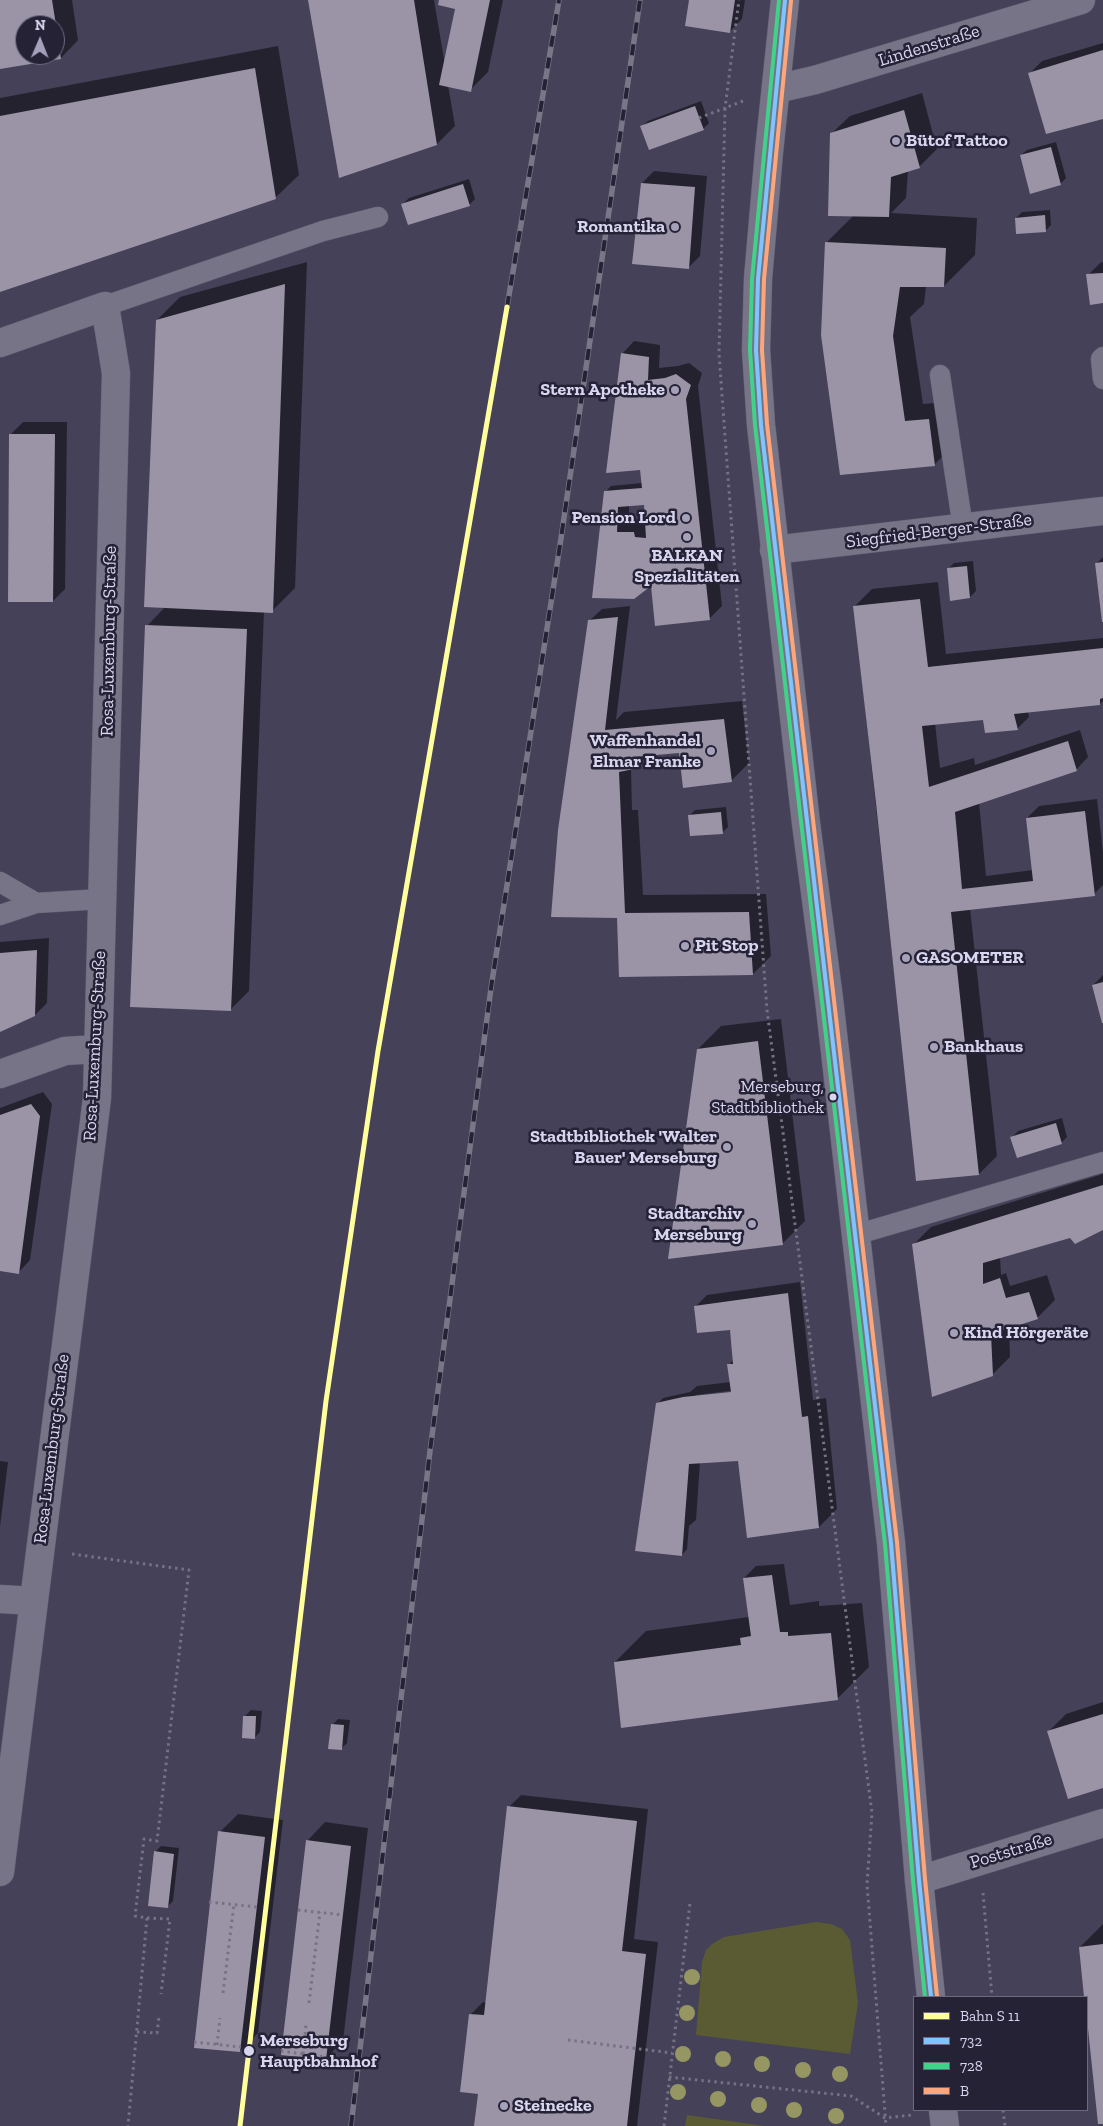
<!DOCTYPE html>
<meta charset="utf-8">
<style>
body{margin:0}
#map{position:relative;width:1103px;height:2126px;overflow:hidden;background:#454158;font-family:"Zilla Slab",serif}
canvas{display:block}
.legend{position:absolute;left:913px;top:1996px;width:175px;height:115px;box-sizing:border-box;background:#252236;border:1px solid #6d6a80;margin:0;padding:6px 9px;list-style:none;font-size:15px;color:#d8d5f0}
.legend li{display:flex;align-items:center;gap:10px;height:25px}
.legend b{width:25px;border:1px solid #6d6a80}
.north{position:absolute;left:15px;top:15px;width:50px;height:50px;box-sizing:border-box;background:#252236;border:1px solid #6d6a80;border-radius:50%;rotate:1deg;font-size:14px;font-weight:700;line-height:20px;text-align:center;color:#d8d5f0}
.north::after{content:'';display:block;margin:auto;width:18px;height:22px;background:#a5a1bb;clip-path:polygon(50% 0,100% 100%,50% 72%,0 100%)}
</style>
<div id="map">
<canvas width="1103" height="2126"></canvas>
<ul class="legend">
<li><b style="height:6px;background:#ffff9c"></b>Bahn S 11</li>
<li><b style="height:6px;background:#80c4ff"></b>732</li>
<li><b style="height:6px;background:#40d288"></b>728</li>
<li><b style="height:6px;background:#fea67b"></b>B</li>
</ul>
<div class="north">N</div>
</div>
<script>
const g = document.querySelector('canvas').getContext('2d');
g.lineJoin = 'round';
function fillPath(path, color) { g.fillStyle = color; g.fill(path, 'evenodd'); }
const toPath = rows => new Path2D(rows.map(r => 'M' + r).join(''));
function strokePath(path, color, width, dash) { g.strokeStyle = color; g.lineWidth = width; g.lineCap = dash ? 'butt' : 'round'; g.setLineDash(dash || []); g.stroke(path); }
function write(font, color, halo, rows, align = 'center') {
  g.font = font + ' "Zilla Slab",serif'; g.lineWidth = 5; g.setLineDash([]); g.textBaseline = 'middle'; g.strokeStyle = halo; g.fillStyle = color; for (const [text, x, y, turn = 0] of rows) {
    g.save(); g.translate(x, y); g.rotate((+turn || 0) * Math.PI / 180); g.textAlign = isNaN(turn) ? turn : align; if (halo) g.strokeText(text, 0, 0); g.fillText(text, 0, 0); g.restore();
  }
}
fillPath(toPath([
 [816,1922,831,1924,842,1929,850,1940,858,2003,850,2054,696,2035,702,1962,706,1950,712,1944,724,1937],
 [687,2115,765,2126,685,2126]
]), '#5a5b33');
fillPath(toPath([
 [0,0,72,0,78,40,61,58,0,67],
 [25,25,55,25,55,55,25,55],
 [310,0,434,0,445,65,457,8,441,0,503,0,488,72,470,90,448,85,455,126,437,144],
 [690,0,745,0,742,19,729,32],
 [1103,43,1103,117,1030,73,1042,61],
 [278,46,299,175,275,198,0,290,0,98],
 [922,93,937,149,919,167,908,171,906,198,891,213,977,218,975,255,944,286,926,286,924,304,910,317,923,404,947,402,952,447,934,465,841,474,827,242,854,215,831,134,850,116],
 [701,101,709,123,703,129,642,126,648,121],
 [1056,142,1066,178,1060,184,1021,155,1027,150],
 [654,171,707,176,700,256,688,268,642,183],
 [469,179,475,199,469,205,403,204,409,198],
 [1050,210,1051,225,1045,231,1016,218,1022,212],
 [307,262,295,588,272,611,264,611,249,991,231,1009,147,626,165,607,157,320,180,297],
 [1103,262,1103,302,1088,275,1100,263],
 [634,341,660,345,659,368,678,366,689,363,702,373,698,386,722,606,710,618,652,584,634,598,605,492,611,486,642,483,622,354],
 [644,504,646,520,629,520,629,505],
 [23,422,67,422,65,589,53,601,11,434],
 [1103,557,1103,622,1097,563],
 [973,561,976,591,970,597,948,569,954,563],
 [938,582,946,654,1103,638,1103,701,1100,704,1028,712,1029,717,1017,729,984,718,935,723,940,768,974,758,975,765,1080,730,1088,757,1076,770,979,802,986,876,1033,870,1027,818,1039,806,1097,799,1103,853,1103,885,1094,894,970,908,997,1156,979,1174,917,1180,854,607,872,589],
 [630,606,616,720,624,712,742,701,749,763,731,781,680,752,646,756,631,769,632,810,638,810,643,895,766,894,771,956,753,974,618,916,589,621,602,609],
 [726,807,728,827,722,833,690,815,695,810],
 [49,938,47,1003,35,1015,0,1031,0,942],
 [1103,975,1103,1021,1093,985],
 [781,1019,805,1221,782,1244,698,1049,721,1026],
 [43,1092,52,1104,30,1260,18,1273,0,1270,0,1108],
 [1062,1118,1067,1137,1061,1143,1012,1137,1018,1131],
 [1103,1174,1103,1230,1070,1236,1000,1256,1001,1275,1006,1273,1010,1286,1047,1275,1055,1300,1037,1318,1009,1327,1010,1357,992,1375,913,1245,931,1227],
 [800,1282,813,1400,826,1398,837,1509,819,1527,739,1460,700,1462,696,1520,689,1526,687,1549,682,1555,657,1404,663,1398,690,1392,697,1386,731,1382,729,1365,733,1360,731,1329,695,1307,707,1295],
 [737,1390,737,1392,696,1397,696,1395],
 [0,1461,8,1462,0,1527],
 [784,1564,790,1605,819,1601,819,1606,862,1603,869,1667,838,1698,615,1662,646,1631,749,1617,744,1578,756,1566],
 [1103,1702,1103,1787,1048,1732,1066,1714],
 [251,1710,262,1711,260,1732,254,1738,245,1716],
 [338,1719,350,1720,347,1743,341,1749,332,1725],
 [521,1795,648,1809,634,1939,658,1942,637,2126,475,2126,479,2093,470,2015,483,2002,487,2003,509,1807],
 [238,1814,283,1820,258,2033,240,2051,220,1832],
 [325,1822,368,1828,343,2041,325,2059,282,2054,308,1840],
 [161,1846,179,1848,173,1901,167,1907,155,1852],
 [1103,1924,1103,2122,1099,2123,1080,1947]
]), '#0007');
fillPath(toPath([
 [0,0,52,0,56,25,25,25,25,55,55,55,56,27,61,59,0,69],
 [308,0,414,0,437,145,339,178],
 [439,0,490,0,471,92,439,85,455,9,438,5],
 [689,0,735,0,730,33,685,26],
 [1103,50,1103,119,1046,134,1028,73],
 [255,68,276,199,0,292,0,116],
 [695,106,704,130,649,150,640,126],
 [904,110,920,168,891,177,889,217,828,216,830,133],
 [1051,147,1061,185,1030,194,1020,155],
 [641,183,695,187,689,269,632,264],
 [463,184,470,206,408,225,401,204],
 [1045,215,1046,232,1016,234,1015,218],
 [825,242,946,248,944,287,900,287,893,336,905,421,929,419,935,466,840,475,821,335],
 [1103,273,1103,303,1090,305,1086,274],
 [285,284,273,613,144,607,156,320],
 [621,353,649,357,648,380,665,378,676,374,691,385,686,399,710,620,655,626,651,586,634,599,592,598,604,491,642,488,640,470,606,473],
 [644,505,646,538,635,537,634,532,617,532,618,507],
 [9,434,55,434,53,602,8,602],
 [1103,562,1103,622,1102,622,1095,563],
 [967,566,970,598,950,601,947,568],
 [920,599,928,667,1103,648,1103,698,1100,699,1100,705,1014,714,1018,730,985,733,983,720,922,726,929,787,1068,741,1077,771,955,812,962,889,1033,881,1026,818,1085,811,1095,896,951,912,979,1175,916,1181,876,803,853,606],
 [618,617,605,730,724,719,732,782,683,788,679,753,634,757,634,769,619,772,625,913,749,912,753,975,619,977,617,918,551,917,558,830,588,620],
 [145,625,247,629,231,1011,130,1007],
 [721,812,723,834,690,836,688,815],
 [37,950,35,1016,0,1032,0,953],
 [1103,982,1103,1023,1102,1023,1092,985],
 [758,1041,783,1245,668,1259,697,1049],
 [31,1104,40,1116,19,1274,0,1271,0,1115],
 [1056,1123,1062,1144,1017,1158,1010,1137],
 [1103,1185,1103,1230,1075,1244,1070,1238,983,1263,983,1284,1000,1278,1006,1298,1029,1292,1038,1319,991,1334,993,1376,932,1397,912,1244],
 [788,1293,802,1417,808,1416,819,1528,747,1538,738,1461,689,1464,682,1556,635,1551,656,1403,683,1397,731,1392,727,1364,733,1364,730,1330,697,1333,694,1306],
 [772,1575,780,1632,788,1632,788,1636,831,1633,838,1700,621,1728,614,1662,741,1645,740,1638,751,1636,743,1578],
 [1103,1714,1103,1788,1068,1799,1047,1731],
 [243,1716,256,1716,255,1739,242,1738],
 [331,1724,344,1725,342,1750,328,1749],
 [507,1806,637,1821,622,1951,646,1954,627,2126,474,2126,478,2094,460,2092,469,2014,484,2015],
 [218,1831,265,1837,240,2052,194,2048],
 [306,1840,351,1846,326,2060,281,2055],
 [154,1851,174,1854,168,1908,148,1906],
 [1103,1944,1103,2124,1098,2124,1087,2019,1087,1997,1084,1997,1079,1947]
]), '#9b94a7');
const lane = toPath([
 [105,306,323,231,378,217],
 [1103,357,1101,359,1103,379],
 [940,375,963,528],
 [0,882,36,903],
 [0,915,36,903,102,899],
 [855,1235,1103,1162]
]);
const street = toPath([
 [776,89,815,80,1081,0],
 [0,343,105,306,116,373,97,1098,0,1872],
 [774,550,1103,511],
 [0,1074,65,1051,98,1049],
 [0,1599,33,1601],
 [919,1880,1103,1823]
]);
const secondary = toPath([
 [785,0,769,152,758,279,756,350,761,425,806,823,829,999,891,1543,919,1880,931,1997],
 [943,2110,945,2126]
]);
strokePath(lane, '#625e73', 21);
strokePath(street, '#625e73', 29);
strokePath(secondary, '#625e73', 29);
strokePath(toPath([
 [743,101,725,108,719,354,767,1010,872,1813,867,1884,886,2126],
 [699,118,725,108,739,0],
 [72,1554,189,1570,157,1841,144,1839,135,1916,147,1918,128,2126],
 [983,1893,992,1997],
 [209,1902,257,1907],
 [298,1910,343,1915],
 [147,1918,170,1919,161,1994],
 [223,1993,234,1904],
 [309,2003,320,1912],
 [137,2032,157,2033,159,2017],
 [568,2040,672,2053],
 [194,2042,241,2047],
 [217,2045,220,2018],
 [281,2051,326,2057],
 [303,2054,306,2025],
 [669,2077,851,2096,885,2118,912,2115],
 [1003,2110,1005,2126],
 [664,2126,690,1903]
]), '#757284', 3, [2.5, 4]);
strokePath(lane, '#767486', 20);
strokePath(street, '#767486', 28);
strokePath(secondary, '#767486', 28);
const rail = toPath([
 [507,307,559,0],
 [351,2126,430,1451,491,988,560,545,640,0]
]);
strokePath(rail, '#797687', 5.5);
strokePath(rail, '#252236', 4, [11]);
strokePath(toPath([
 [785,0,758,279,756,350,761,425,891,1543,919,1880,931,1997]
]), '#80c4ff', 4);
strokePath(toPath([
 [779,0,752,279,750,350,755,425,885,1544,913,1881,925,1997]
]), '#40d288', 4);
strokePath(toPath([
 [791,1,764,279,762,350,767,424,897,1542,925,1879,937,1996]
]), '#fea67b', 4);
strokePath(toPath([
 [240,2126,326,1401,378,1051,507,307]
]), '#ffff9c', 5);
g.fillStyle = '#959661';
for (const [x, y] of [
 [692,1977],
 [687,2013],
 [683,2054],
 [723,2059],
 [762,2064],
 [803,2070],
 [840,2074],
 [678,2092],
 [718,2099],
 [759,2105],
 [794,2110],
 [836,2116]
]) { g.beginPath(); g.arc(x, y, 8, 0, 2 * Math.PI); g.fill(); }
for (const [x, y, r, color] of [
 [896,141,5,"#a5a1bb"],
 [675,227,5,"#a5a1bb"],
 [675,390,5,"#a5a1bb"],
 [686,518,5,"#a5a1bb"],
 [687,537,5,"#a5a1bb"],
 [711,751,5,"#a5a1bb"],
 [685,946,5,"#a5a1bb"],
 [906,958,5,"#a5a1bb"],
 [934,1047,5,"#a5a1bb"],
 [833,1097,4.5,"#d8d5f0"],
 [727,1147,5,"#a5a1bb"],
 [752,1224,5,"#a5a1bb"],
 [954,1333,5,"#a5a1bb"],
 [249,2051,6,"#d8d5f0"],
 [504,2106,5,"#a5a1bb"]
]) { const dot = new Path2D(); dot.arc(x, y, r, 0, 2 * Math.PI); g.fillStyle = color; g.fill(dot); strokePath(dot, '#252236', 2); }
write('17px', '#d8d5f0', '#252236', [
 ["Merseburg,",824,1087],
 ["Stadtbibliothek",824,1108]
], 'right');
write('18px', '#d8d5f0', '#252236', [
 ["Lindenstraße",929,46,-17],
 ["Siegfried-Berger-Straße",939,531,-7],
 ["Rosa-Luxemburg-Straße",109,641,-89],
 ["Rosa-Luxemburg-Straße",95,1046,-87],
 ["Rosa-Luxemburg-Straße",52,1449,-83],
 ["Poststraße",1011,1851,-17]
]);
write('bold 18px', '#d8d5f0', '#252236', [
 ["Bütof Tattoo",906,141],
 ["Romantika",665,227,"right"],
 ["Stern Apotheke",665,390,"right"],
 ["Pension Lord",676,518,"right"],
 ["BALKAN",687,556,"center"],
 ["Spezialitäten",687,577,"center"],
 ["Waffenhandel",701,741,"right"],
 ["Elmar Franke",701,762,"right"],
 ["Pit Stop",695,946],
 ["GASOMETER",916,958],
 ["Bankhaus",944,1047],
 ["Stadtbibliothek 'Walter",717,1137,"right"],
 ["Bauer' Merseburg",717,1158,"right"],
 ["Stadtarchiv",742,1214,"right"],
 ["Merseburg",742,1235,"right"],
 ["Kind Hörgeräte",964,1333],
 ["Steinecke",514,2106]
], 'left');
write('bold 18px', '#d8d5f0', '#252236', [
 ["Merseburg",260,2041],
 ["Hauptbahnhof",260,2062]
], 'left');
</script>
